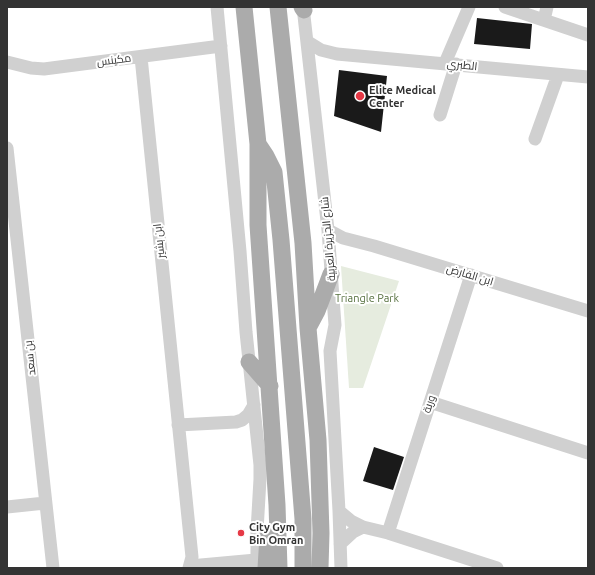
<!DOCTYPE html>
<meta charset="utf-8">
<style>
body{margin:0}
#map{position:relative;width:595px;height:575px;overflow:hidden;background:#fff;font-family:Ubuntu,sans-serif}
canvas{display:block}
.frame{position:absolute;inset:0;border:8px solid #333;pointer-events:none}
</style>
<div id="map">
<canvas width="595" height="575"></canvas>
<div class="frame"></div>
</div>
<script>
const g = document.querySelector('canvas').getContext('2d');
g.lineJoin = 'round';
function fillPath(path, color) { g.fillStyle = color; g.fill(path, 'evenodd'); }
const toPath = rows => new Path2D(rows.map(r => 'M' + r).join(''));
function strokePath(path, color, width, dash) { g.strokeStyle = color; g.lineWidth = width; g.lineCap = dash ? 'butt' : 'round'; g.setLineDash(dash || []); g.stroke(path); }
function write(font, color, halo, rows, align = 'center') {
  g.font = font + ' Ubuntu,Cairo,sans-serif'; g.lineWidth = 4; g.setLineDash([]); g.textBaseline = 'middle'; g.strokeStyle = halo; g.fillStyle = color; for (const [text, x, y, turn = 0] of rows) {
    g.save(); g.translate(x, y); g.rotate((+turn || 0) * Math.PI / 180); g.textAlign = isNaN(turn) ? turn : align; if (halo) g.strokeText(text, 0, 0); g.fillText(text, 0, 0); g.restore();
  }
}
fillPath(toPath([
 [341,266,399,281,363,388,349,388]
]), '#e6ecdf');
fillPath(toPath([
 [477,18,532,24,530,49,474,44],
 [339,70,387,76,381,132,334,116],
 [374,447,404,457,393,490,363,481]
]), '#1a1a1a');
strokePath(toPath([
 [217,7,240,251,246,332,260,465,260,479,257,531,257,568],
 [303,7,328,230,335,325,330,351,339,511,341,568],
 [505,7,588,35],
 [544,20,547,7],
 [308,42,321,50,337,54,588,77],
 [141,57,192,557,189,568],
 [7,62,31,68,44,69,221,46],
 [445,63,469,7],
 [440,115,456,64],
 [535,139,558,75],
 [7,148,53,568],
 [328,230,343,238,374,246,588,311],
 [430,402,588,453],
 [178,425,236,422,242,420,248,415,254,405],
 [7,507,45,503],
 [339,511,351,521,363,527,388,533,497,568],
 [388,533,471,275],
 [340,544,353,532,363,527],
 [190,566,256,560]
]), '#d0d0d0', 13);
strokePath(toPath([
 [244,7,258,144,258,225,277,505,279,568],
 [278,7,303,243,308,328,318,440,321,533,320,568],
 [302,7,304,10],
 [258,144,266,156,274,172,281,240,303,519,303,568],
 [309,326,317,311,331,274],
 [249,362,270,386],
 [266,568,268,536]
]), '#ababab', 17);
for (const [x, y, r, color] of [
 [360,96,5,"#e63946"],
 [241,533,4,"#e63946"]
]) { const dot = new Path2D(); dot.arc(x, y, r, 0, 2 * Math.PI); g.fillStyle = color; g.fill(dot); strokePath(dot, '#fff', 1.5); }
write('11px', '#333', '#fff', [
 ["مكينس",114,60,-7],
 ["الطبري",462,65,6],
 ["شارع الجزيرة العربية",328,239,-95],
 ["ابن بشير",159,241,-96],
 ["ابن الفارض",470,275,17],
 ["بن سعد",30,358,-96],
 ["وربة",429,404,-72]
]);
write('bold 11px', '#333', '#fff', [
 ["Elite Medical",369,90],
 ["Center",369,103],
 ["City Gym",249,527],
 ["Bin Omran",249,540]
], 'left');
write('11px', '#56703f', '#fff', [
 ["Triangle Park",367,298]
]);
</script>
